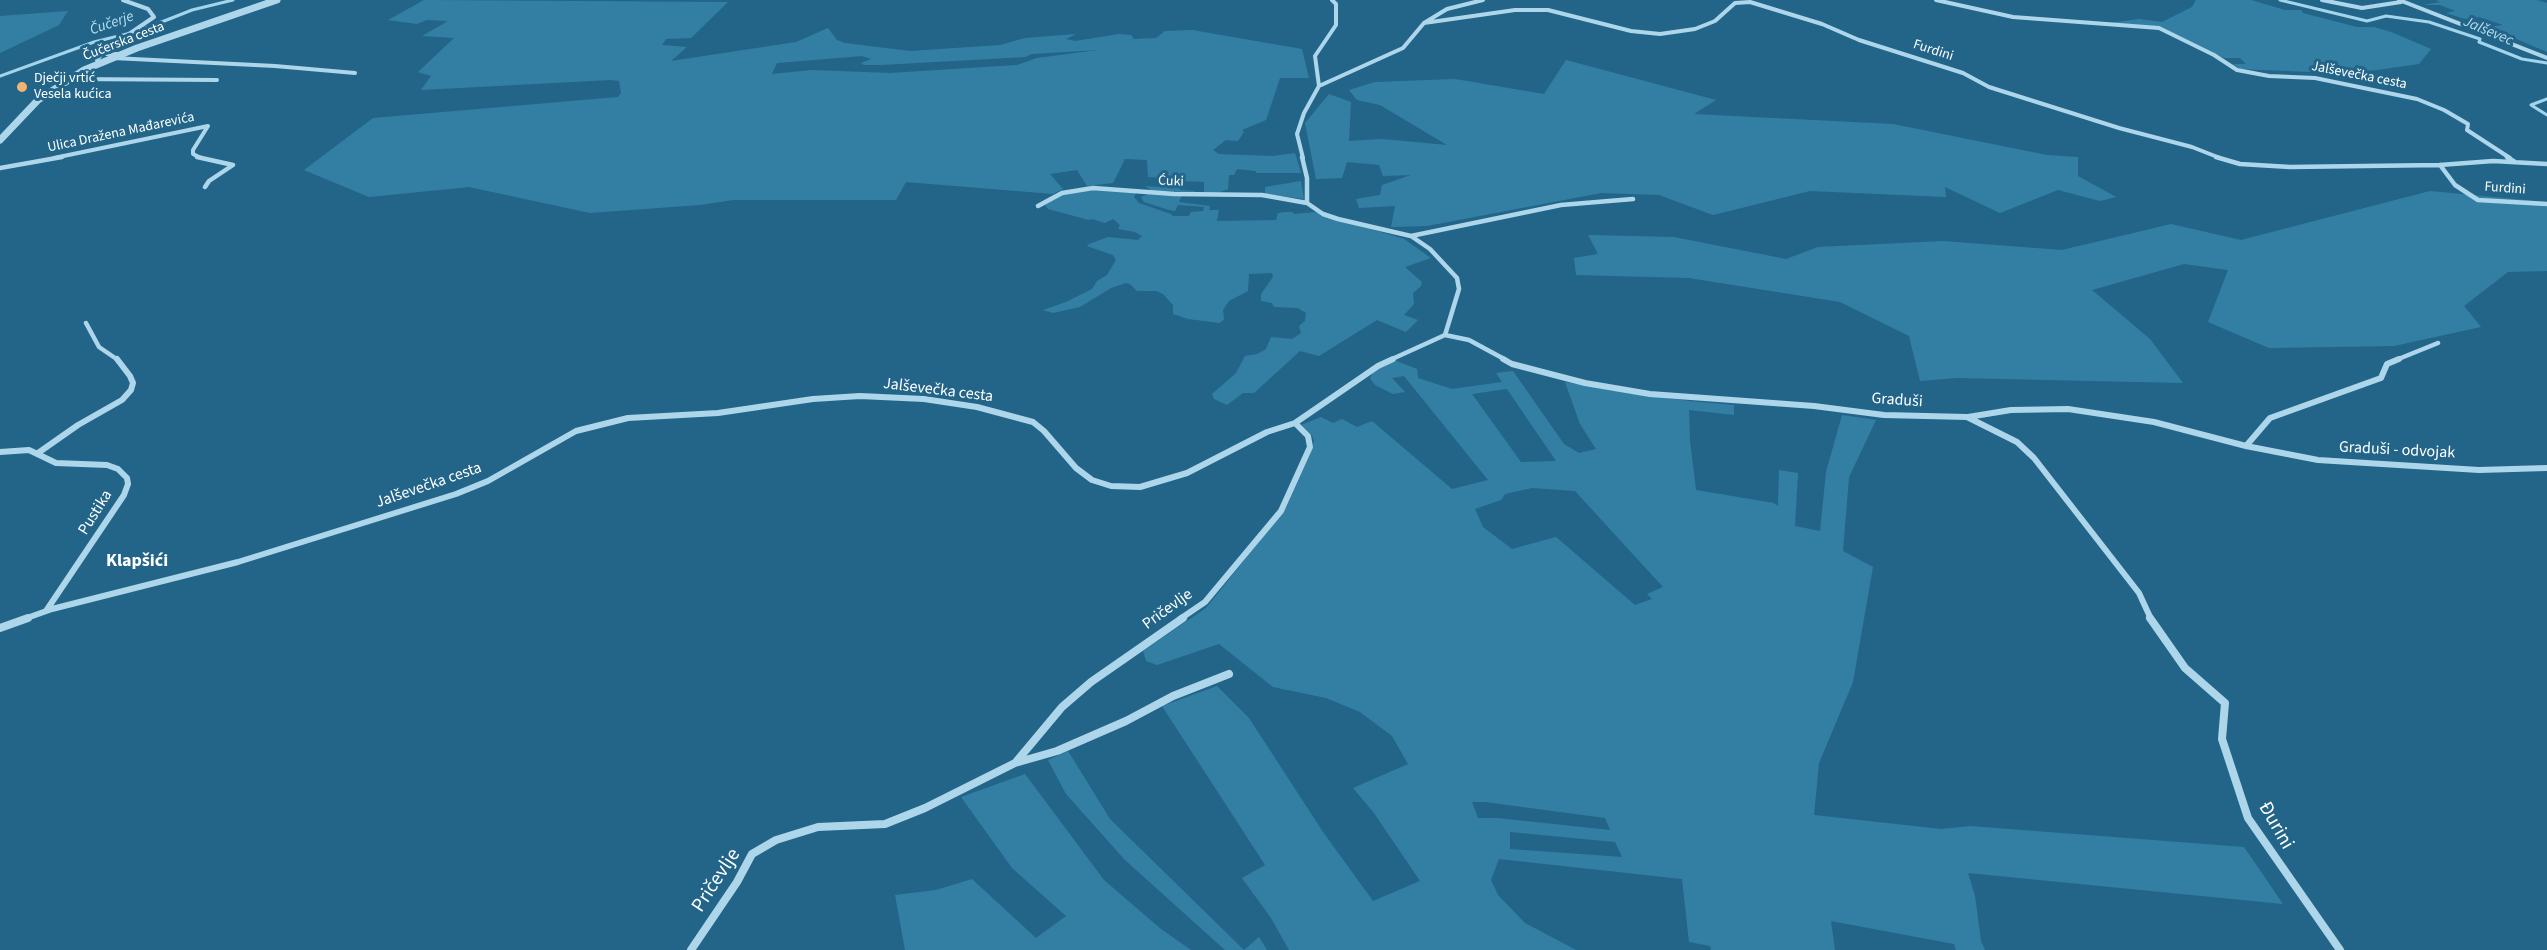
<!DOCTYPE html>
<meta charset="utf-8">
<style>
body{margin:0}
canvas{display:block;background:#226589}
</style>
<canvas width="2547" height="950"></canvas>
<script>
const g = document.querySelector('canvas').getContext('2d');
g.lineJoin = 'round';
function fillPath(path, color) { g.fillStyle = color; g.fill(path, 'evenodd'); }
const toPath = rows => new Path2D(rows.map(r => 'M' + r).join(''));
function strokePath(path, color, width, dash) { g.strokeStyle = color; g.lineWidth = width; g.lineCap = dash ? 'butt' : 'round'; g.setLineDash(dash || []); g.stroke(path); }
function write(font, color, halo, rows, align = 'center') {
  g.font = font + ' "Source Sans 3",sans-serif'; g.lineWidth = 6; g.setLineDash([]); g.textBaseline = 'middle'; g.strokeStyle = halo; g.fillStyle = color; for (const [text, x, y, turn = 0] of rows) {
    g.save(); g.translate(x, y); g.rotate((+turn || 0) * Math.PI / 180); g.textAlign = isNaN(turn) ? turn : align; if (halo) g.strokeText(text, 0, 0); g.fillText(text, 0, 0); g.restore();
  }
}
fillPath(toPath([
 [424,0,728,2,691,38,666,39,662,45,687,47,671,61,796,42,828,28,837,40,845,43,910,51,1000,45,1025,38,1076,34,1066,39,1075,41,1119,34,1131,35,1134,39,1156,38,1165,31,1192,30,1302,49,1309,78,1280,78,1266,120,1242,130,1244,132,1238,141,1226,140,1213,150,1219,154,1273,156,1295,153,1301,173,1256,173,1256,171,1237,169,1234,175,1229,175,1228,189,1217,193,1204,193,1204,182,1182,181,1180,190,1195,191,1195,193,1152,191,1145,186,1158,187,1166,182,1162,181,1163,178,1148,177,1147,160,1125,159,1113,183,1087,186,1077,170,1050,174,1063,189,1053,194,906,182,896,200,733,200,700,205,590,213,469,187,369,197,304,170,373,118,618,97,621,93,619,81,611,80,421,90,431,76,418,72,454,38,422,36,448,21,427,20,417,24,388,20],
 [1098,50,1037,58,1017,65,890,73,812,70,772,74,777,63,862,56,871,59,861,63,864,65,881,65,1025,57,1032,54],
 [2196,0,2251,0,2285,10,2301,10,2303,13,2357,27,2374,27,2391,32,2431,49,2419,64,2377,70,2332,73,2240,69,2233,64,2246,64,2240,58,2224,58,2159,27,2109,23,2139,19,2162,22,2192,7],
 [2436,0,2537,0,2547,3,2547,52,2488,27,2503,25,2479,17,2465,19,2446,13,2455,11,2440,5,2423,5,2440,2],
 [68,11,59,25,0,53,0,16],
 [1566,60,1716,100,1694,114,1893,124,2047,155,2078,157,2078,176,2116,197,2100,201,2058,190,2000,213,1945,187,1946,197,1810,191,1713,215,1659,195,1601,193,1427,226,1391,227,1395,206,1359,208,1356,199,1380,195,1382,185,1411,175,1383,176,1379,165,1347,162,1342,178,1316,179,1305,123,1329,94,1351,102,1349,141,1382,139,1447,145,1380,105,1357,100,1349,90,1375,82,1455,79,1544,94],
 [1301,181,1304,199,1265,194,1265,187],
 [1092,189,1136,193,1134,197,1139,203,1171,214,1173,216,1189,216,1191,212,1203,211,1204,207,1178,205,1175,211,1169,210,1144,202,1141,197,1148,194,1182,195,1179,202,1210,206,1209,210,1219,210,1217,221,1276,220,1278,213,1285,212,1292,212,1294,214,1315,212,1404,239,1431,258,1405,267,1422,282,1421,286,1413,293,1414,304,1404,315,1418,320,1406,332,1377,320,1319,356,1300,351,1254,393,1243,393,1227,405,1214,399,1212,394,1236,373,1245,356,1257,354,1266,349,1271,337,1292,339,1301,333,1299,326,1305,321,1306,313,1298,308,1274,307,1272,303,1261,301,1261,294,1273,277,1272,273,1249,274,1248,291,1229,301,1223,310,1224,319,1220,323,1188,319,1173,314,1173,305,1163,294,1156,291,1137,291,1130,284,1126,283,1111,288,1080,307,1053,313,1043,310,1066,302,1092,289,1097,281,1107,275,1116,260,1113,255,1087,246,1089,244,1108,237,1138,240,1142,236,1135,232,1118,229,1120,225,1113,219,1105,223,1092,219,1089,220,1048,209,1044,204,1062,194],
 [2430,191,2547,202,2547,271,2508,272,2464,306,2481,327,2394,346,2269,348,2208,322,2228,270,2184,264,2092,290,2150,339,2183,383,1957,378,1920,381,1909,336,1840,302,1689,278,1576,275,1574,258,1598,254,1588,235,1674,237,1786,259,1818,247,1943,241,2062,250,2171,224,2241,240],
 [1394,360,1417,369,1418,378,1452,389,1502,382,1496,373,1513,371,1564,444,1579,453,1596,449,1580,424,1565,382,1689,401,1734,405,1734,415,1689,410,1690,441,1696,490,1774,503,1778,506,1779,470,1798,473,1795,526,1820,531,1826,472,1842,415,1876,420,1849,477,1843,551,1873,567,1853,682,1819,763,1814,815,1941,829,1970,826,2244,847,2283,904,1968,873,1975,896,1981,941,1985,950,1956,950,1954,944,1831,921,1835,950,1711,950,1710,946,1689,942,1682,879,1499,859,1491,880,1498,895,1525,923,1576,950,1289,950,1271,918,1242,878,1265,865,1162,706,1217,686,1249,718,1323,832,1373,901,1420,881,1374,813,1353,788,1408,764,1392,736,1360,712,1326,698,1273,687,1219,644,1157,665,1146,661,1143,651,1206,608,1286,508,1310,455,1314,441,1312,435,1301,425,1321,417,1333,423,1342,419,1357,427,1372,421,1452,489,1488,480,1404,376,1392,378,1405,392,1393,394,1375,385,1370,378,1374,371],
 [1507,389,1556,461,1521,462,1472,394],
 [1532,488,1575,491,1663,587,1647,594,1652,599,1635,605,1556,537,1512,549,1483,527,1475,509,1501,500,1505,494],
 [1472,802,1485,802,1605,818,1610,830,1497,818,1478,818],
 [1510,832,1615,842,1622,857,1510,849],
 [1068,751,1110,819,1244,950,1259,937,1267,950,1225,950,1125,860,1066,794,1048,760],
 [1025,774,1104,880,1161,929,1191,950,905,950,895,895,936,890,972,879,1036,938,1066,916,1012,868,961,797]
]), '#337fa4');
strokePath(toPath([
 [2280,0,2367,21,2386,16,2429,22,2480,39,2479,42,2522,59,2547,63],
 [0,76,94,42,139,31,192,10,233,0],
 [2547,99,2531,105,2547,115]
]), '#a2d4eb', 3);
strokePath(toPath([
 [1936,0,2013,17,2159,28,2214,55,2237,70,2269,76,2315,78,2417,99,2444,110,2468,124,2467,130,2510,158],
 [2322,0,2362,8,2401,2],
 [2399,0,2547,58],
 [1424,23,1515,10,1548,10,1631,31,1660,34,1695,29,1715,21,1735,3,1750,2,1822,24,1859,40,1963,73,1989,87,2119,128,2192,147,2220,158],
 [101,54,120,54],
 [113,58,275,66,355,73],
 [99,62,97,60,104,51,154,17,148,9,123,0],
 [70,79,217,80],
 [1319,86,1403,48,1424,23,1447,9,1483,0],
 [54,158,208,126,193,150,193,154,201,158],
 [1303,158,1297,134,1304,113,1319,86,1315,56,1336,25,1336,4,1332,0]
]), '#aed6ea', 4);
strokePath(toPath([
 [197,157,233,165,209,181,205,187],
 [1302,157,1307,178,1307,203,1323,214,1338,219,1411,236,1430,249,1457,278,1459,289,1445,335],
 [2216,157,2240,164,2290,167,2440,165,2493,161,2547,164],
 [2507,157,2515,162],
 [2440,165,2455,185,2478,200,2547,204],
 [0,168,62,157],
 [1038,206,1062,193,1093,188,1174,194,1262,195,1307,203],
 [1411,236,1561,205,1633,199],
 [86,323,99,347,118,360],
 [1445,335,1469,340,1506,360],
 [1390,360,1445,335],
 [2396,360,2438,343]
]), '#aed6ea', 4.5);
strokePath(toPath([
 [1503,359,1512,364,1585,383,1650,394,1814,406,1884,415,1967,417,2017,442,2034,458,2139,593,2151,619],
 [1968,417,2011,410,2068,409,2154,422,2246,446,2318,460,2479,470,2547,468],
 [2246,446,2270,418,2381,378,2387,364,2399,359],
 [0,452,29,450,56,463,107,465,118,469,127,478,128,484,124,495,46,611],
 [38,453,78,425,122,400,131,390,133,383,130,376,117,359],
 [24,619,52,609,238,562,456,494,488,481,576,431,628,418,718,413,813,399,860,396,924,399,977,407,1033,422,1044,431,1076,468,1092,480,1111,486,1140,487,1187,473,1267,432,1295,423,1378,366,1393,359],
 [1180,619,1205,602,1281,511,1310,447,1308,436,1295,423]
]), '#aed6ea', 6);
strokePath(toPath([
 [2150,618,2185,668,2225,703,2222,739,2248,818,2340,950],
 [0,628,28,618],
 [1016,762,1062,707,1091,682,1183,618],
 [691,950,737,882,752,854,776,840,818,827,885,824,925,808,1015,763,1057,751,1126,721,1173,696,1229,674]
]), '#aed6ea', 8);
strokePath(toPath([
 [0,140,38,100,84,70,137,48,277,0]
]), '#aed6ea', 7);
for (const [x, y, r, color] of [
 [22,87,6,"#f6b370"]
]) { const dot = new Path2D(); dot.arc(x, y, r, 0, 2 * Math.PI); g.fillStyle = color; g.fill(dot); strokePath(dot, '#226589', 2); }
write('14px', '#fff', '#226589', [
 ["Čučerska cesta",124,42,-21],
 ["Furdini",1933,51,18],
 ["Jalševečka cesta",2359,76,11],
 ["Ulica Dražena Mađarevića",121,133,-12],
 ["Ćuki",1171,182,2],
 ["Furdini",2505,189,4]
]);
write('14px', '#fff', '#226589', [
 ["Dječji vrtić",34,79],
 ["Vesela kućica",34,95]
], 'left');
write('italic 15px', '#b9dff1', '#226589', [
 ["Čučerje",112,24,-19],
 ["Jalševec",2488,32,23]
]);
write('16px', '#fff', '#226589', [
 ["Jalševečka cesta",938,391,7],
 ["Graduši",1897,401,4],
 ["Graduši - odvojak",2397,451,3],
 ["Jalševečka cesta",429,486,-19],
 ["Pustika",96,513,-58],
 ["Pričevlje",1168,610,-36]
]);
write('bold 18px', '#fff', '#226589', [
 ["Klapšići",137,562]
]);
write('20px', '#fff', '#226589', [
 ["Đurini",2275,826,60],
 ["Pričevlje",717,881,-57]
]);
</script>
